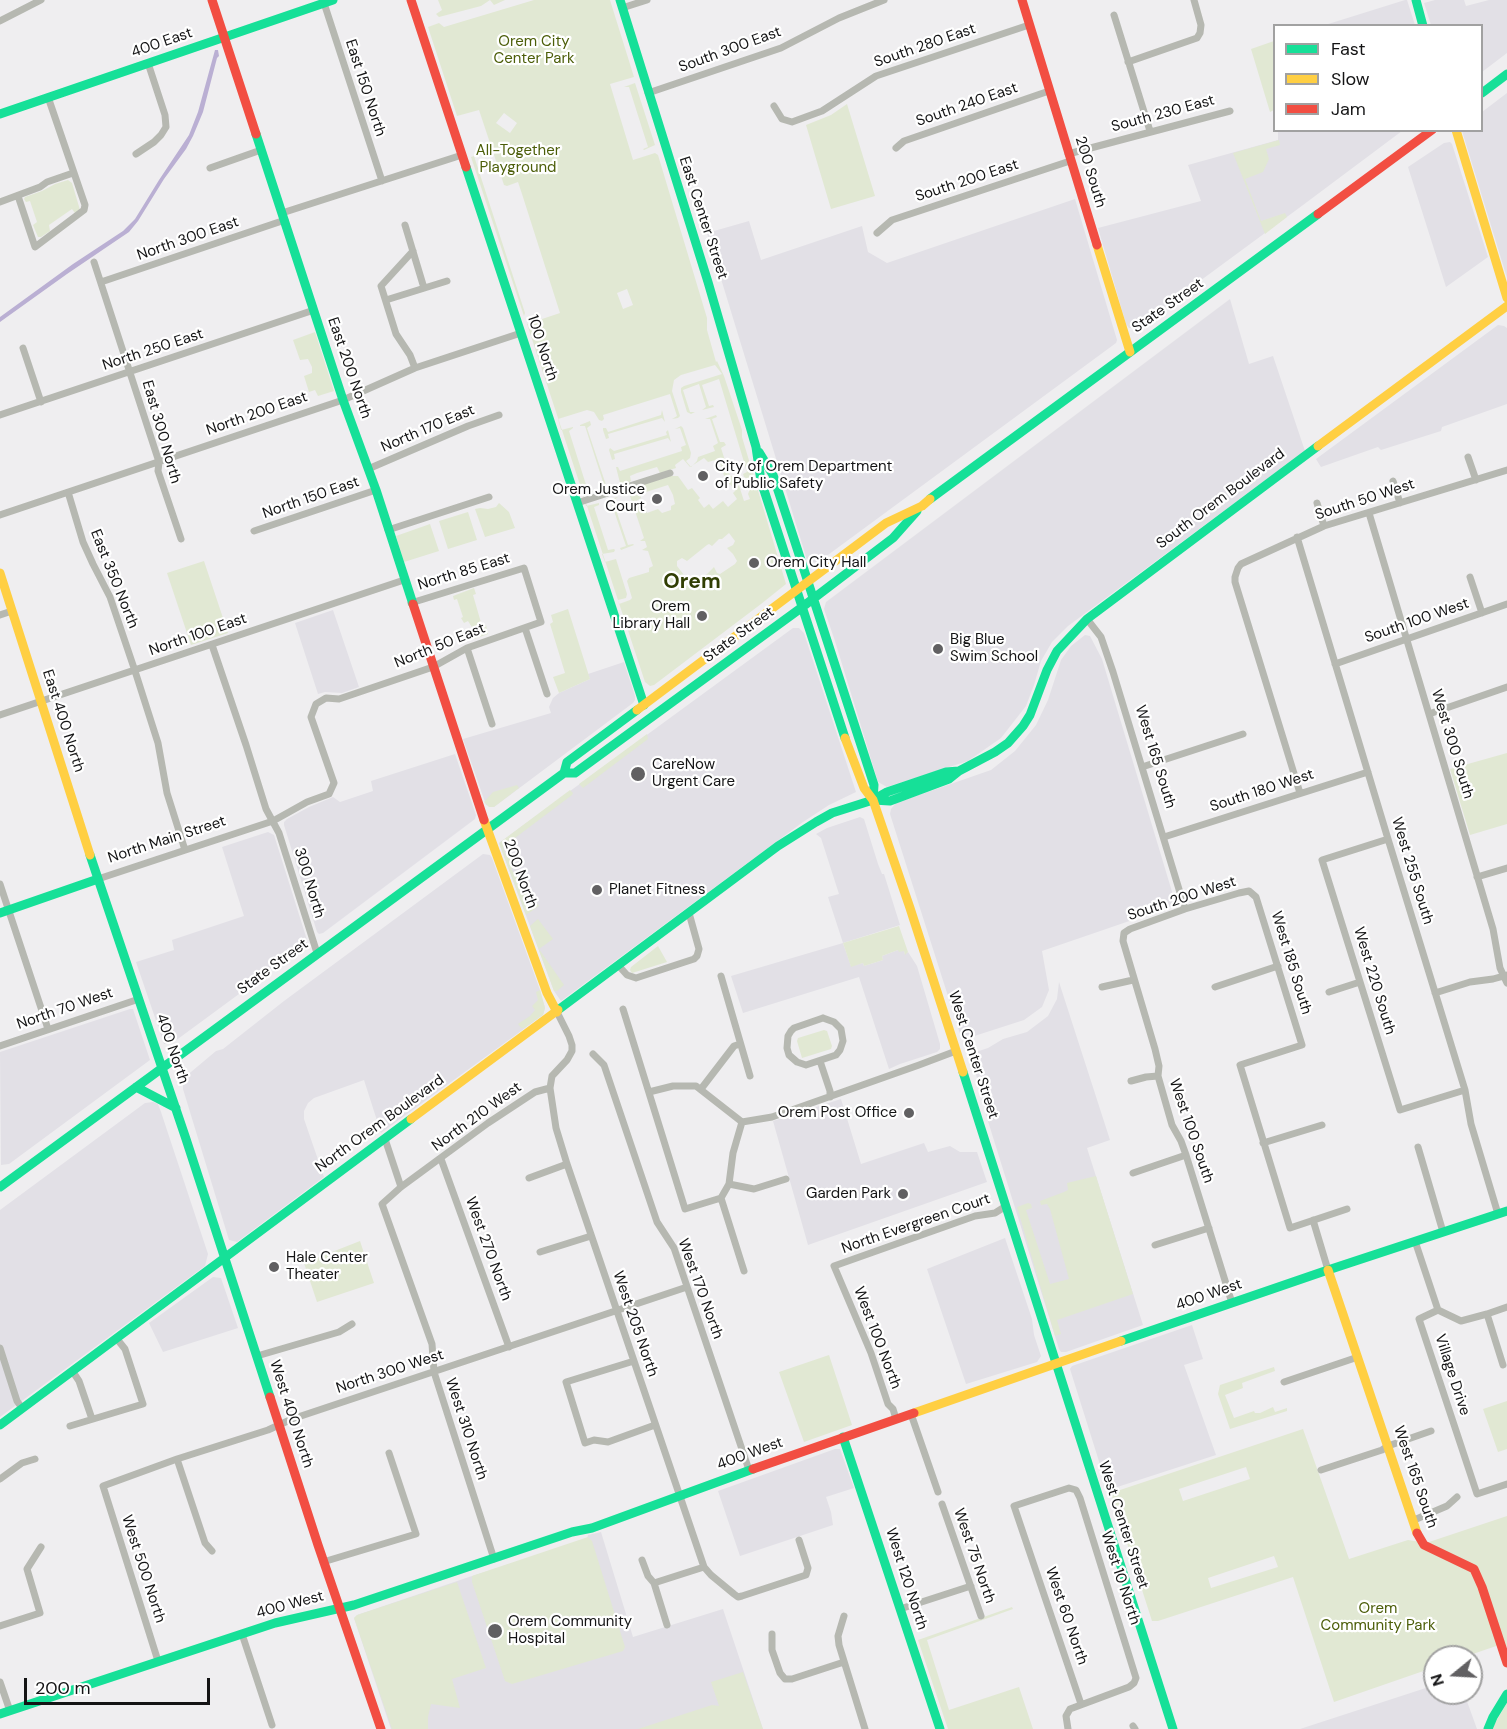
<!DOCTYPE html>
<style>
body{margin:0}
#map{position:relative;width:1507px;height:1729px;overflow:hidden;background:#efeef0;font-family:"DM Sans",sans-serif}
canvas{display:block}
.legend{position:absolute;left:1273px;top:24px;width:210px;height:108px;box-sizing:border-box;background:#fff;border:2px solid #a1a1a1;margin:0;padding:8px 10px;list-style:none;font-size:18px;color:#141415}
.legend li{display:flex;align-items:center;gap:12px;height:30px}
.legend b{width:30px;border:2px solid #a1a1a1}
.north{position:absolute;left:1423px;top:1645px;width:60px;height:60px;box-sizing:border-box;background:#fff;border:2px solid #a1a1a1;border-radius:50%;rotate:252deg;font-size:16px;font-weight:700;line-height:24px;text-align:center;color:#141415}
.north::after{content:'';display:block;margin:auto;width:21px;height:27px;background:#616062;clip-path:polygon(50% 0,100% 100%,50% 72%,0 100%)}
.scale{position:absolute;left:24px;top:1678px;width:186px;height:27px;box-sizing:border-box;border:3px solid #141415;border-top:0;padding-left:8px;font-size:18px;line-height:21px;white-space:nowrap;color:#141415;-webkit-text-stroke:4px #fff;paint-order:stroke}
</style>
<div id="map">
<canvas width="1507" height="1729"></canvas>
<ul class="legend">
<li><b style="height:8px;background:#16e098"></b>Fast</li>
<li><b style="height:8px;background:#ffcf43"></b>Slow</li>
<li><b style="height:8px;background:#f24e42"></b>Jam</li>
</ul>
<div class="north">N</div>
<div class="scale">200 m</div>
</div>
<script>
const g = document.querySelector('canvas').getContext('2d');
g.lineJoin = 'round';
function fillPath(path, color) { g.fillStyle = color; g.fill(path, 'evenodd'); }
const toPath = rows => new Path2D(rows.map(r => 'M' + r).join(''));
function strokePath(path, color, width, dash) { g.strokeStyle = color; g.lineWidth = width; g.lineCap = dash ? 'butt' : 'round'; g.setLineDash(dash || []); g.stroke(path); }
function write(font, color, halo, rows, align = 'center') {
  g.font = font + ' "DM Sans",sans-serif'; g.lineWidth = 4.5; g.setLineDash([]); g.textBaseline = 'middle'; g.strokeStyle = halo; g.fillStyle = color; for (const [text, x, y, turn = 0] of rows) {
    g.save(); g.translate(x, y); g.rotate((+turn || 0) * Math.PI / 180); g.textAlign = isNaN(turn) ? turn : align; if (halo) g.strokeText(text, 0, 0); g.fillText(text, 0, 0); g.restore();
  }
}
fillPath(toPath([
 [1405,0,1407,0,1415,25,1325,25],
 [1435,0,1464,0,1466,6,1489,0,1507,0,1507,53,1482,72,1482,26,1431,25,1424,3],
 [1507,93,1507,278,1462,131,1482,130,1482,112],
 [1278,131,1402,131,1299,208,1136,328,1129,328,1126,324,1098,228,1201,201,1188,165,1278,140],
 [1450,142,1452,144,1488,257,1446,287,1408,167,1444,143],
 [1075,199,1117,340,1116,343,817,563,807,560,707,233,749,221,761,260,862,226,868,252,887,263],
 [1230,299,1249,364,1273,356,1305,451,1068,626,1052,642,1041,661,1034,685,1026,706,1001,738,968,761,887,787,878,782,835,641,824,609,826,602],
 [1498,325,1504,326,1507,328,1507,404,1442,427,1441,431,1381,450,1378,447,1321,467,1319,464,1316,459],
 [333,610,359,687,342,693,325,692,318,694,295,623],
 [793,628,799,628,804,633,856,792,829,805,803,822,561,1001,554,991,499,843],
 [1085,635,1090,636,1102,659,1176,905,1042,951,1049,990,1042,1007,1024,1020,962,1040,890,814,891,809,896,803,991,770,1015,751,1036,725,1048,700,1061,660,1071,646],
 [624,662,635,696,635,700,633,703,494,807,486,805,463,739,551,713,549,707,553,698,559,693,590,679,588,674],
 [455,754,476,815,475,819,323,933,319,934,317,932,284,825,284,822,287,819,309,807,333,797,340,802,373,791,371,781],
 [860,817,864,819,878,864,882,874,884,874,900,925,843,943,851,966,863,963,864,966,883,960,882,956,898,950,904,951,905,954,908,952,917,966,940,1044,940,1049,937,1052,900,1064,889,1069,859,977,743,1013,731,976,843,943,828,897,839,894,821,838,816,834,827,828],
 [268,832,274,835,307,940,307,944,171,1044,164,1044,136,962,174,950,172,940,244,916,222,847],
 [483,854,490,855,492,858,540,990,545,1008,543,1015,381,1133,364,1080,314,1098,308,1103,304,1111,304,1119,324,1177,237,1242,229,1240,183,1089,183,1082,185,1077,216,1051,223,1049,284,1001],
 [1059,982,1110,1140,1087,1148,1143,1325,1066,1352,1061,1352,1059,1349,987,1118,981,1089,971,1061,973,1055,976,1052,988,1048,1003,1039,1027,1032,1048,1016,1057,999],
 [130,1009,133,1009,150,1060,9,1164,1,1165,0,1052],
 [841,1099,861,1164,924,1143,928,1152,950,1146,960,1152,977,1152,987,1182,808,1245,773,1121],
 [153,1102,158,1104,161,1112,208,1254,205,1266,0,1417,0,1210,145,1103],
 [1005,1238,1032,1319,1034,1335,1041,1356,1037,1362,966,1384,927,1269],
 [213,1277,221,1278,238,1328,163,1352,149,1323],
 [1192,1325,1203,1359,1184,1365,1216,1455,1108,1490,1070,1369,1072,1366],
 [835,1449,840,1449,854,1488,826,1497,831,1512,833,1525,740,1556,718,1491],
 [601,1532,633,1637,723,1609,763,1729,391,1729,354,1618,357,1615,469,1577,569,1545,587,1539,588,1535],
 [1435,1685,1435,1693,1464,1693,1477,1729,1300,1729]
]), '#e2e0e6');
fillPath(toPath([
 [438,0,505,0,494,5,490,0,481,6,439,17,436,14,442,10],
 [534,0,610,0,634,77,610,84,633,160,655,153,658,155,707,318,707,330,716,362,717,361,724,376,742,430,742,437,786,584,761,604,654,685,650,686,645,682,527,324,560,313,522,194,518,182,507,186,504,185,479,110,457,116,428,27,439,23,444,27],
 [504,113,517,123,510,133,496,123],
 [627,289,633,305,623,309,617,293],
 [715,365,722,374,684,386,681,388,681,392,687,412,691,414,695,412,690,412,683,390,699,384,706,407,702,410,714,407,713,405,709,406,702,385,719,379,747,472,743,474,744,477,748,479,753,476,758,489,750,489,748,494,750,499,744,501,736,476,730,476,721,448,726,445,724,442,720,442,712,419,717,417,716,415,705,419,710,419,718,443,713,446,715,451,698,457,697,461,691,467,686,461,690,458,691,453,683,428,681,426,675,429,680,428,686,445,681,447,682,451,620,471,618,467,616,467,620,483,625,485,631,481,630,476,637,473,657,467,660,473,676,468,675,465,683,459,690,467,704,458,708,462,719,459,727,486,730,484,735,491,733,493,737,499,728,507,723,501,713,509,709,504,704,508,698,500,700,498,692,488,688,490,678,476,667,476,641,484,624,492,624,494,629,493,644,538,640,541,645,541,647,547,642,550,648,551,653,566,649,568,649,572,629,578,627,581,632,598,630,600,619,604,618,600,626,598,627,594,616,559,605,562,602,554,614,552,615,550,614,549,608,550,594,507,599,505,599,503,586,506,583,496,594,491,588,491,569,431,573,428,573,427,561,430,558,419,587,410,594,412,599,420,602,421,604,419,603,415,670,394,677,416,672,419,678,418,680,416,672,391,674,380,681,375],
 [668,485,673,495,675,504,671,506,671,510,662,513,658,509,647,513,643,505,638,506,636,501,641,498,640,494],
 [729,533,735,541,733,545,727,548,733,554,737,561,735,564,720,574,717,573,714,567,705,576,706,580,704,581,702,578,699,580,700,583,696,586,689,584,683,588,677,580,684,575,677,566,677,561,682,558,687,561,707,545,709,544,712,546,719,539,722,539],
 [1274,41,1274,110,1270,112,1251,49],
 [635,83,655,145,644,150,643,149,648,147,629,87,624,87],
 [847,104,875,196,831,209,806,125,831,115],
 [1279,140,1280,145,1266,149,1269,159,1263,172,1245,179,1261,221,1285,213,1287,217,1265,234,1233,153],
 [474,156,525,313,524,316,471,157],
 [68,180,72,183,80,210,75,213,72,209,49,225,50,231,41,237,38,237,33,225,37,222,30,201,26,202,24,199,25,197,42,191,55,184],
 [315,332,334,391,318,396,315,390,309,392,304,376,312,373,312,367,308,359,300,360,293,340],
 [662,410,665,422,662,418,608,434,609,438,606,439,603,430,603,428,606,428,608,432,661,415],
 [590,421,591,425,587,428,606,485,611,485,611,488,603,492,601,490,605,488,585,426,580,426,580,425],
 [668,430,671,442,668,438,614,454,615,459,612,460,609,450,610,448,614,451,667,435,666,432],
 [618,497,613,501,628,545,633,544,634,545,621,550,620,548,626,546,611,502,605,502,606,500],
 [499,503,509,512,515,528,485,537,475,509,480,508,488,509,496,507],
 [468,512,477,540,448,549,439,521],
 [430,524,439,551,404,562,396,536],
 [204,561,228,633,191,645,167,573],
 [474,588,476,594,473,595,482,626,486,625,488,634,474,639,471,634,475,632,468,621,464,623,461,618,463,617,457,599,454,600,453,596],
 [568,609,590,679,559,693,553,677,565,673,550,624,553,622,551,615],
 [647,734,648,739,583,788,579,784],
 [1507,753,1507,824,1470,835,1450,769],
 [517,785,519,788,494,807,489,807,484,802,493,792],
 [570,790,573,793,572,795,503,847,505,853,516,865,511,869,539,906,526,915,499,843],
 [538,919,553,939,539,949,564,985,557,991,554,991,530,926],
 [899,926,908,952,905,955,904,951,899,952,898,950,882,956,883,960,864,966,863,963,851,967,843,943],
 [658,946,667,962,632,973,630,970,631,967],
 [540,990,545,1008,543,1015,524,1028,521,1028,518,1024,530,1016,535,1010,532,1006,538,1000,536,992],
 [824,1030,827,1031,832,1046,831,1049,802,1058,797,1041,798,1038],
 [1096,1176,1133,1294,1057,1320,1061,1334,1055,1336,1017,1207,1028,1203,1031,1204,1032,1208,1026,1210,1050,1284,1069,1279,1050,1209,1047,1204,1041,1205,1040,1201,1064,1192,1068,1190,1067,1183],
 [360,1241,374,1283,317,1302,304,1263],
 [829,1355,852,1425,804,1442,779,1372],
 [1274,1367,1275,1371,1242,1383,1243,1388,1225,1395,1234,1418,1254,1411,1255,1413,1260,1413,1273,1407,1275,1412,1287,1408,1287,1411,1230,1429,1218,1394,1220,1385],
 [1507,1401,1507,1449,1498,1452,1483,1409],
 [1303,1429,1349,1559,1408,1540,1426,1543,1507,1516,1507,1648,1505,1643,1464,1657,1435,1657,1435,1667,1334,1702,1293,1577,1158,1621,1152,1621,1111,1493],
 [1246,1467,1250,1479,1183,1501,1179,1489],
 [1274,1556,1278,1567,1211,1588,1208,1578],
 [588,1537,592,1541,625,1647,623,1651,512,1684,505,1681,472,1582,472,1576],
 [457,1582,486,1668,452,1679,460,1708,431,1704,428,1717,428,1729,392,1729,354,1618,357,1615],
 [1012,1607,1013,1609,927,1640,949,1710,1019,1687,1033,1729,948,1729,918,1640],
 [743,1672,763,1729,638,1729,712,1705,719,1706,711,1682],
 [1507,1703,1507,1729,1493,1729,1495,1723]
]), '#e1e8d3');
fillPath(toPath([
 [215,50,218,50,219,56,217,58,203,112,193,136,186,149,164,179,138,221,129,232,67,274,0,322,0,317,73,264,123,231,135,219,159,180,189,135,198,112]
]), '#baafd3');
strokePath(toPath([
 [324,3,382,181],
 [622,8,647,0],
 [1114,15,1150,131],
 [0,21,41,0],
 [1128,62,1197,38,1200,33,1201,25,1194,0],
 [648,93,781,48,839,18,884,0],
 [774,106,782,119,792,122,822,111,876,76,1029,25],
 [896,148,904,141,1049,91],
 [136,154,154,142,161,135,166,127,165,115,148,63],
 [1068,154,1230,111],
 [210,168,261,150],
 [18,196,35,247,84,210,85,205,48,97],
 [0,202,40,187,47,182,73,173],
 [282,213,462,155],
 [405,225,424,288],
 [877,233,892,220,1070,161],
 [413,251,381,286,396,334,410,355,415,368],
 [94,262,159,462,158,471,181,539],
 [101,282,285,220],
 [386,300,447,281],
 [23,348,41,402],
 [0,415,314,310],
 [1468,457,1476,480],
 [368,469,468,426,499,415],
 [1393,481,1400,503],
 [68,492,83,542,93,564,110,597,135,671,158,743,167,793,185,850],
 [577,503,670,473],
 [1317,503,1324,526],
 [1369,513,1493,929,1500,968,1507,983],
 [0,515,343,400,415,368,521,333],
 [388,530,489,497],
 [254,531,376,490],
 [1297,537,1388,839,1465,1090,1471,1124,1498,1214],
 [1470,577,1482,613],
 [0,615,12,611],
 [1087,619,1101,637,1113,672,1185,909],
 [525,628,547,694],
 [212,645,246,745,266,809,279,833,317,953],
 [467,648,492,724],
 [1335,664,1507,604],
 [1429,714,1507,687],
 [0,715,404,580],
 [1142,767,1243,734],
 [1300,793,1235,582,1235,577,1238,568,1241,564,1324,526,1507,470],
 [1164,837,1368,772],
 [1388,839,1322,860,1400,1110,1465,1090],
 [1477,877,1507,868],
 [98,879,273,821,307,802,329,794,334,783,311,717,316,704,326,698,339,699,433,667,467,648,541,622,524,568,411,603],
 [0,884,48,1029],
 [618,965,627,975,636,978,694,959,697,956,699,949,689,913],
 [721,976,750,1076],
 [1102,987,1133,980],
 [1215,987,1278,966],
 [1329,992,1360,982],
 [1435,993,1470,982,1493,979,1507,975],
 [623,1009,685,1209,721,1198],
 [823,1018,834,1022,841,1029,843,1041,840,1050,836,1055,806,1065,797,1062,789,1055,787,1048,788,1036,791,1031,794,1028,823,1018],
 [0,1046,139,999],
 [593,1054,604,1065,657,1222,674,1248,749,1470],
 [820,1061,830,1091,830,1097],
 [1131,1081,1146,1077,1158,1076],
 [550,1088,556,1128,567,1164,704,1567,711,1575,734,1594,738,1597,742,1596,806,1575,808,1568,799,1540],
 [701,1089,734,1046,740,1044],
 [649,1092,673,1086,696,1086,742,1122,772,1117,919,1065,956,1051],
 [742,1122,733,1153,729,1184,721,1198,744,1271],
 [385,1139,401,1187],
 [1263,1143,1322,1125],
 [1418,1147,1443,1232],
 [441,1159,509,1347],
 [1133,1173,1186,1155],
 [529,1178,567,1164],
 [729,1184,754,1189,786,1179],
 [1313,1220,1328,1270],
 [1415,1241,1438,1310],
 [1155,1245,1209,1228],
 [540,1252,591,1236],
 [1232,1303,1186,1155,1181,1141,1172,1125,1158,1076,1159,1066,1155,1049,1123,941,1124,933,1130,929,1185,909,1239,893,1249,891,1256,897,1302,1045,1240,1065,1290,1228,1347,1209],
 [1438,1310,1419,1319,1477,1494,1507,1484],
 [1438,1310,1461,1321,1487,1314,1507,1307],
 [1487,1314,1503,1365],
 [0,1348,17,1401,22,1408],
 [257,1356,339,1332,352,1324],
 [634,1361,566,1382,585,1443,594,1440,608,1442,655,1425],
 [73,1372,79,1381,92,1419],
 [1284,1382,1358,1357],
 [911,1414,938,1492],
 [896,1419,893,1409,888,1404,871,1353,834,1266,975,1216,995,1213,1006,1206],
 [70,1426,143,1404,125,1349,117,1339],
 [177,1459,205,1543,212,1551],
 [1321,1470,1382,1450,1388,1446,1431,1431],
 [0,1479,22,1463,35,1459],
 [942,1504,981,1616],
 [1414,1520,1447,1506,1457,1497],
 [494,1559,434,1372,432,1344,382,1204,401,1187,488,1123,535,1092,550,1088,552,1076,567,1060,572,1051,572,1045,569,1036,557,1012],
 [642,1560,648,1576,654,1583,667,1625],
 [323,1562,416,1534,389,1453],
 [654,1583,704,1567],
 [900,1609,971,1586],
 [844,1616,838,1636,839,1645,865,1729],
 [0,1626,40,1613,27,1569,41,1547],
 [242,1634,272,1725],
 [772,1634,772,1650,780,1673,785,1679,792,1679,844,1662],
 [158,1661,103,1486,177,1459,268,1430,292,1419,687,1287],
 [0,1682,10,1711],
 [1133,1726,1135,1729],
 [1068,1729,1066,1716,1070,1709,1129,1687,1134,1683,1136,1678,1080,1498,1076,1490,1069,1488,1014,1506,1081,1704]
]), '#b6b8b1', 7);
strokePath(toPath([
 [620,0,708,282,756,447,761,481,845,738],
 [1416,0,1423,26],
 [1482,93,1507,74],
 [0,114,333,0],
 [256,134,343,400,376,490,413,604],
 [466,167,644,705],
 [759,452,773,475,794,539,874,785,873,800],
 [930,499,1318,214],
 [564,773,575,773,801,608,893,538,917,511],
 [873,800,890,801,949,779,959,771,995,752,1008,743,1023,726,1030,715,1047,670,1057,651,1087,619,1318,446],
 [90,855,186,1139,270,1397],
 [0,913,98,879],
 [558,1010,778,846,816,822,832,813,873,800,887,792,946,772,959,771],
 [963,1072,1173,1729],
 [136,1087,176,1108],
 [0,1187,564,773,567,762,637,710],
 [1121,1341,1322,1272,1507,1211],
 [0,1425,411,1119],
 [843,1437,940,1729],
 [0,1714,275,1623,354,1605,572,1532,592,1528,753,1469],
 [1488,1729,1493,1717,1507,1694]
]), '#16e098', 9);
strokePath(toPath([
 [1456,130,1507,298],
 [1097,245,1130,352],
 [1318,446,1507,306],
 [0,573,90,855],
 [637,710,886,523,922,506,930,499],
 [845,738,864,788,873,800,910,908,963,1072],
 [484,820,547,993,557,1012],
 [411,1119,558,1010],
 [1328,1270,1417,1533],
 [914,1413,1121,1341]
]), '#ffcf43', 9);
strokePath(toPath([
 [212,0,256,134],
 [411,0,466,167],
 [1022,0,1097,245],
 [1318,214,1432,130],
 [413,604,484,820],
 [270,1397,318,1545,381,1729],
 [753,1469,914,1413],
 [1417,1533,1424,1545,1474,1569,1482,1587,1507,1663]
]), '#f24e42', 9);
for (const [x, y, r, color] of [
 [703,476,6,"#616062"],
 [657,499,6,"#616062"],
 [754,563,6,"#616062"],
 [702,616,6,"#616062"],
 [938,649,6,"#616062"],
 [638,774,8,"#616062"],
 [597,890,6,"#616062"],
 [909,1113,6,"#616062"],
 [903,1194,6,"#616062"],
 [274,1267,6,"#616062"],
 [495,1631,8,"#616062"]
]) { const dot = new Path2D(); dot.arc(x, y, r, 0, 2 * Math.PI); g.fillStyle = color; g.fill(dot); strokePath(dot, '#fff', 2); }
write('15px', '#4c5e09', '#fff', [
 ["Orem City",534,42],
 ["Center Park",534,59],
 ["All-Together",518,151],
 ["Playground",518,168],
 ["Orem",1378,1609],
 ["Community Park",1378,1626]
]);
write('15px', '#141415', '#fff', [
 ["400 East",162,43,-19],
 ["South 280 East",925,46,-19],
 ["South 300 East",730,50,-20],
 ["East 150 North",365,88,72],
 ["South 240 East",967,105,-19],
 ["South 230 East",1163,114,-15],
 ["200 South",1090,172,73],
 ["South 200 East",967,181,-18],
 ["East Center Street",703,218,72],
 ["North 300 East",188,239,-19],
 ["State Street",1168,306,-35],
 ["100 North",542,348,72],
 ["North 250 East",153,350,-18],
 ["East 200 North",349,368,71],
 ["North 200 East",257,414,-19],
 ["North 170 East",428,429,-23],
 ["East 300 North",161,432,74],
 ["North 150 East",311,498,-19],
 ["South Orem Boulevard",1221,499,-37],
 ["South 50 West",1365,500,-18],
 ["North 85 East",464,572,-17],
 ["East 350 North",114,579,68],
 ["South 100 West",1417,621,-19],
 ["North 100 East",198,635,-19],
 ["State Street",739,635,-36],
 ["North 50 East",440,646,-22],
 ["East 400 North",63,721,72],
 ["West 300 South",1452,744,73],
 ["West 165 South",1155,757,73],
 ["South 180 West",1262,791,-18],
 ["North Main Street",167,840,-18],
 ["West 255 South",1412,871,73],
 ["200 North",520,874,70],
 ["300 North",309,883,73],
 ["South 200 West",1182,899,-18],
 ["West 185 South",1291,963,73],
 ["State Street",273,967,-36],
 ["West 220 South",1374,981,73],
 ["North 70 West",65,1009,-19],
 ["400 North",172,1049,71],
 ["West Center Street",973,1055,72],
 ["North 210 West",477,1117,-36],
 ["North Orem Boulevard",380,1124,-36],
 ["West 100 South",1191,1131,71],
 ["North Evergreen Court",916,1224,-19],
 ["West 270 North",488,1249,70],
 ["West 170 North",700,1289,70],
 ["400 West",1209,1295,-19],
 ["West 205 North",635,1324,71],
 ["West 100 North",877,1338,69],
 ["North 300 West",390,1372,-18],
 ["Village Drive",1452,1375,72],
 ["West 400 North",291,1414,72],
 ["West 310 North",466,1429,72],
 ["400 West",750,1454,-20],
 ["West 165 South",1415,1477,71],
 ["West Center Street",1123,1525,72],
 ["West 75 North",974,1556,71],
 ["West 500 North",143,1569,72],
 ["West 10 North",1120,1578,72],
 ["West 120 North",906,1579,72],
 ["400 West",290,1605,-15],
 ["West 60 North",1066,1616,71]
]);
write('15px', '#141415', '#fff', [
 ["City of Orem Department",715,467],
 ["of Public Safety",715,484],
 ["Orem Justice",645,490,"right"],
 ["Court",645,507,"right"],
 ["Orem City Hall",766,563],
 ["Orem",690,607,"right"],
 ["Library Hall",690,624,"right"],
 ["Big Blue",950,640],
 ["Swim School",950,657],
 ["CareNow",652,765],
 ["Urgent Care",652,782],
 ["Planet Fitness",609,890],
 ["Orem Post Office",897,1113,"right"],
 ["Garden Park",891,1194,"right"],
 ["Hale Center",286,1258],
 ["Theater",286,1275],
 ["Orem Community",508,1622],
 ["Hospital",508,1639]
], 'left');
write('bold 21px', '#313e03', '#fff', [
 ["Orem",692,582]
]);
</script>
